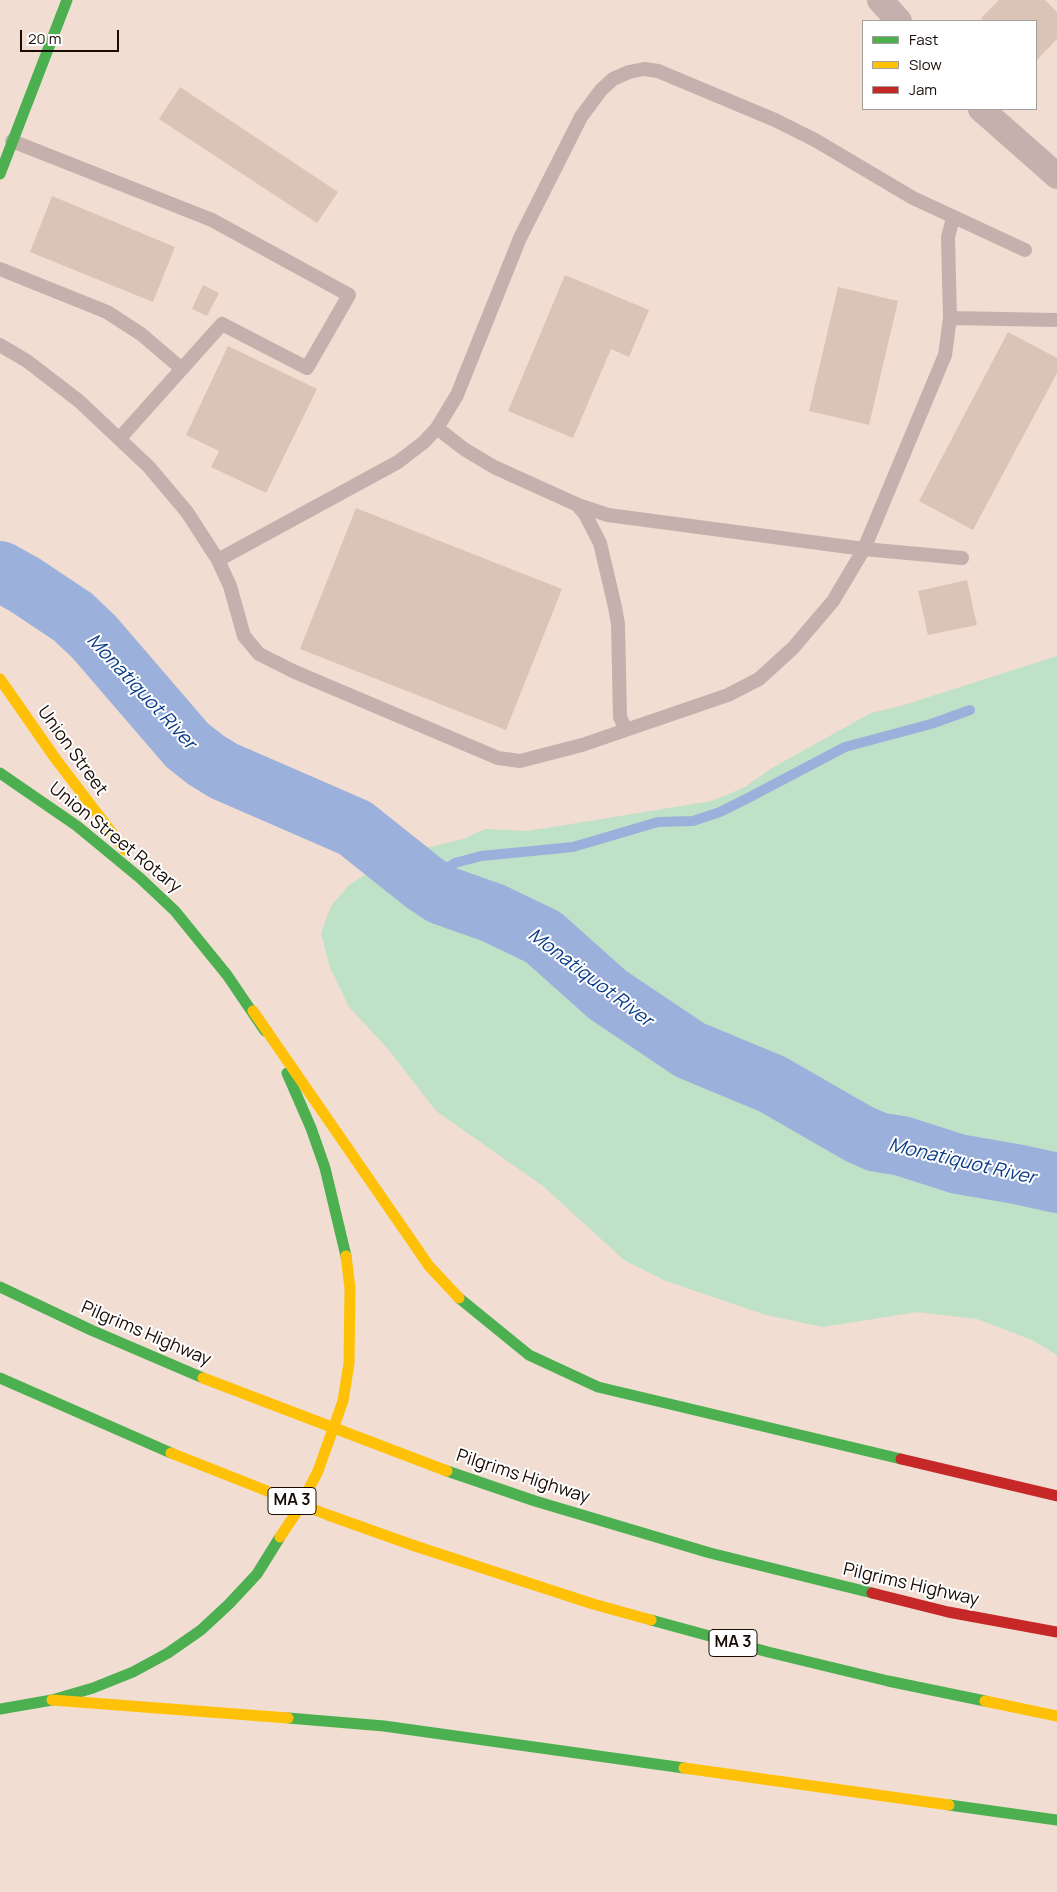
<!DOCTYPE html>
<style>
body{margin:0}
#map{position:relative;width:1057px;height:1892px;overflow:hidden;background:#f1ddd2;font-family:Manrope,sans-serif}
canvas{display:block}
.legend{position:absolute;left:862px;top:20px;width:175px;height:90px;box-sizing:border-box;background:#fff;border:1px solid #a39e9b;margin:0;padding:6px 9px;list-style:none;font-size:15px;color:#180c06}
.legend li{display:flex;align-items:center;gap:10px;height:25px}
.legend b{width:25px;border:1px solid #a39e9b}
.scale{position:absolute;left:20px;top:30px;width:99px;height:22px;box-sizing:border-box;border:2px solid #180c06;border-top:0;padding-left:6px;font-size:15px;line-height:18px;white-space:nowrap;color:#180c06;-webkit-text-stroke:4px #fff;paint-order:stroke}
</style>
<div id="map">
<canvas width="1057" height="1892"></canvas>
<ul class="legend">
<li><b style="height:6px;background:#4caf50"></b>Fast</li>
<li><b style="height:6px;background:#ffc107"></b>Slow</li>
<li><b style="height:6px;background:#c62828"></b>Jam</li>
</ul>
<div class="scale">20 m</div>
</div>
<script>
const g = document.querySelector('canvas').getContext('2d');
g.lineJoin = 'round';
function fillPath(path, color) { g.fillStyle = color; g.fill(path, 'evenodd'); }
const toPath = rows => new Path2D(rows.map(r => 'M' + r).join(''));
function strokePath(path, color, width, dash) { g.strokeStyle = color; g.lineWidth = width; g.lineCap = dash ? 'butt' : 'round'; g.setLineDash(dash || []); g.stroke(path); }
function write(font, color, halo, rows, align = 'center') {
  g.font = font + ' Manrope,sans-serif'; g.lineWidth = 4; g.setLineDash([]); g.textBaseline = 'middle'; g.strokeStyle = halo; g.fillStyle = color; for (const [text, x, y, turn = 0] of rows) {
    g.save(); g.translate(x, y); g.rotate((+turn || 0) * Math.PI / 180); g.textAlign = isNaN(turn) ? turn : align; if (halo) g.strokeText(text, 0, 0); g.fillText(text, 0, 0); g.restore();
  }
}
fillPath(toPath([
 [1057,656,1057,1355,1032,1340,977,1319,917,1312,823,1327,766,1315,666,1281,624,1260,543,1186,436,1111,388,1049,349,1007,330,968,321,933,331,906,349,885,383,863,421,849,463,839,485,829,528,831,712,801,745,787,772,768,871,713,904,705]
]), '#bee1c8');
strokePath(toPath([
 [424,883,455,863,481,856,573,847,658,822,693,821,720,812,748,798,845,747,931,724,970,710]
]), '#9bb1dc', 10);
strokePath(toPath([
 [0,571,25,585,73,617,94,637,187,745,206,760,224,771,355,828,424,883,442,895,493,913,543,937,608,995,690,1050,772,1084,859,1134,877,1142,902,1146,958,1164,1016,1174,1057,1183]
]), '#9bb1dc', 60);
fillPath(toPath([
 [999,0,1045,0,1057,12,1057,39,1036,61,1036,21,984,21,981,18],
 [180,87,338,192,317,223,159,119],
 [52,196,175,247,153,302,30,252],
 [565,275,649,310,629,357,611,349,573,438,508,411],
 [203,285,219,293,207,316,192,309],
 [838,287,898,301,869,425,809,411],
 [1008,332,1057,358,1057,373,973,530,919,501],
 [228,346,317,389,266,493,211,467,219,451,186,435],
 [356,508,562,589,506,730,300,649],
 [967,580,977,625,928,635,918,591]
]), '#dbc4b6');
strokePath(toPath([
 [12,141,212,220,349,295,307,368,222,324,120,438],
 [0,269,107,312,141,334,182,369],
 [950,318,1057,320],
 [0,345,27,361,79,401,149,467,187,512,218,560,398,462,424,442,437,428,457,395,520,238,581,117,601,90,613,79,629,72,644,69,658,71,775,120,815,140,913,198,1025,250],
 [437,428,464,449,494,467,578,505,608,515,864,549,962,558],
 [578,506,585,514,600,543,615,607,618,624,620,717,626,730],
 [218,560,230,586,244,636,259,654,295,672,498,758,520,761,582,745,728,695,759,679,793,648,833,601,864,549,945,355,950,318,948,237,953,218]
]), '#c5b0ad', 14);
strokePath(toPath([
 [880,0,899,21],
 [981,109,1057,176]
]), '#c5b0ad', 26);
strokePath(toPath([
 [0,174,67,0],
 [0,773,77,826,140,878,175,911,227,975,265,1031],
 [287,1073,311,1128,325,1168,346,1256],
 [0,1287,91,1330,203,1378],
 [459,1298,529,1355,598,1387,901,1459],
 [0,1378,171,1453],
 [447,1471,535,1501,710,1553,872,1593],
 [651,1620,768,1652,888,1681,985,1701],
 [0,1709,52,1700,93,1688,133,1672,168,1653,201,1630,229,1604,257,1574,280,1537],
 [288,1718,384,1726,684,1768],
 [949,1805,1057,1820]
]), '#4caf50', 11);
strokePath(toPath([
 [0,679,55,758,125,850],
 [253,1011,429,1266,459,1298],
 [280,1537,298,1510,318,1471,343,1401,349,1363,350,1288,346,1256],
 [415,1546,593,1604,651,1620],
 [52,1700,288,1718],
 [985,1701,1057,1716],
 [684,1768,949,1805]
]), '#ffc107', 11);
strokePath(toPath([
 [901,1459,1057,1496],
 [872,1593,948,1612,1057,1632]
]), '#c62828', 11);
strokePath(toPath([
 [203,1378,447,1471],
 [171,1453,328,1515,415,1546]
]), '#ffc107', 11);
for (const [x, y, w] of [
 [292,1501,48],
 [733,1643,48]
]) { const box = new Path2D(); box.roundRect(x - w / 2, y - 13.5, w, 27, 4); g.fillStyle = '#fff'; g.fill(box); strokePath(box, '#180c06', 1); }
write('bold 16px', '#180c06', null, [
 ["MA 3",292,1501],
 ["MA 3",733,1643]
]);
write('18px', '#180c06', '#fff', [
 ["Union Street",72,751,54],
 ["Union Street Rotary",115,838,39],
 ["Pilgrims Highway",146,1334,23],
 ["Pilgrims Highway",523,1477,18],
 ["Pilgrims Highway",911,1585,13]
]);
write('italic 19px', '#0b3c87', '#fff', [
 ["Monatiquot River",141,692,47],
 ["Monatiquot River",590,978,37],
 ["Monatiquot River",962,1162,13]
]);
</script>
